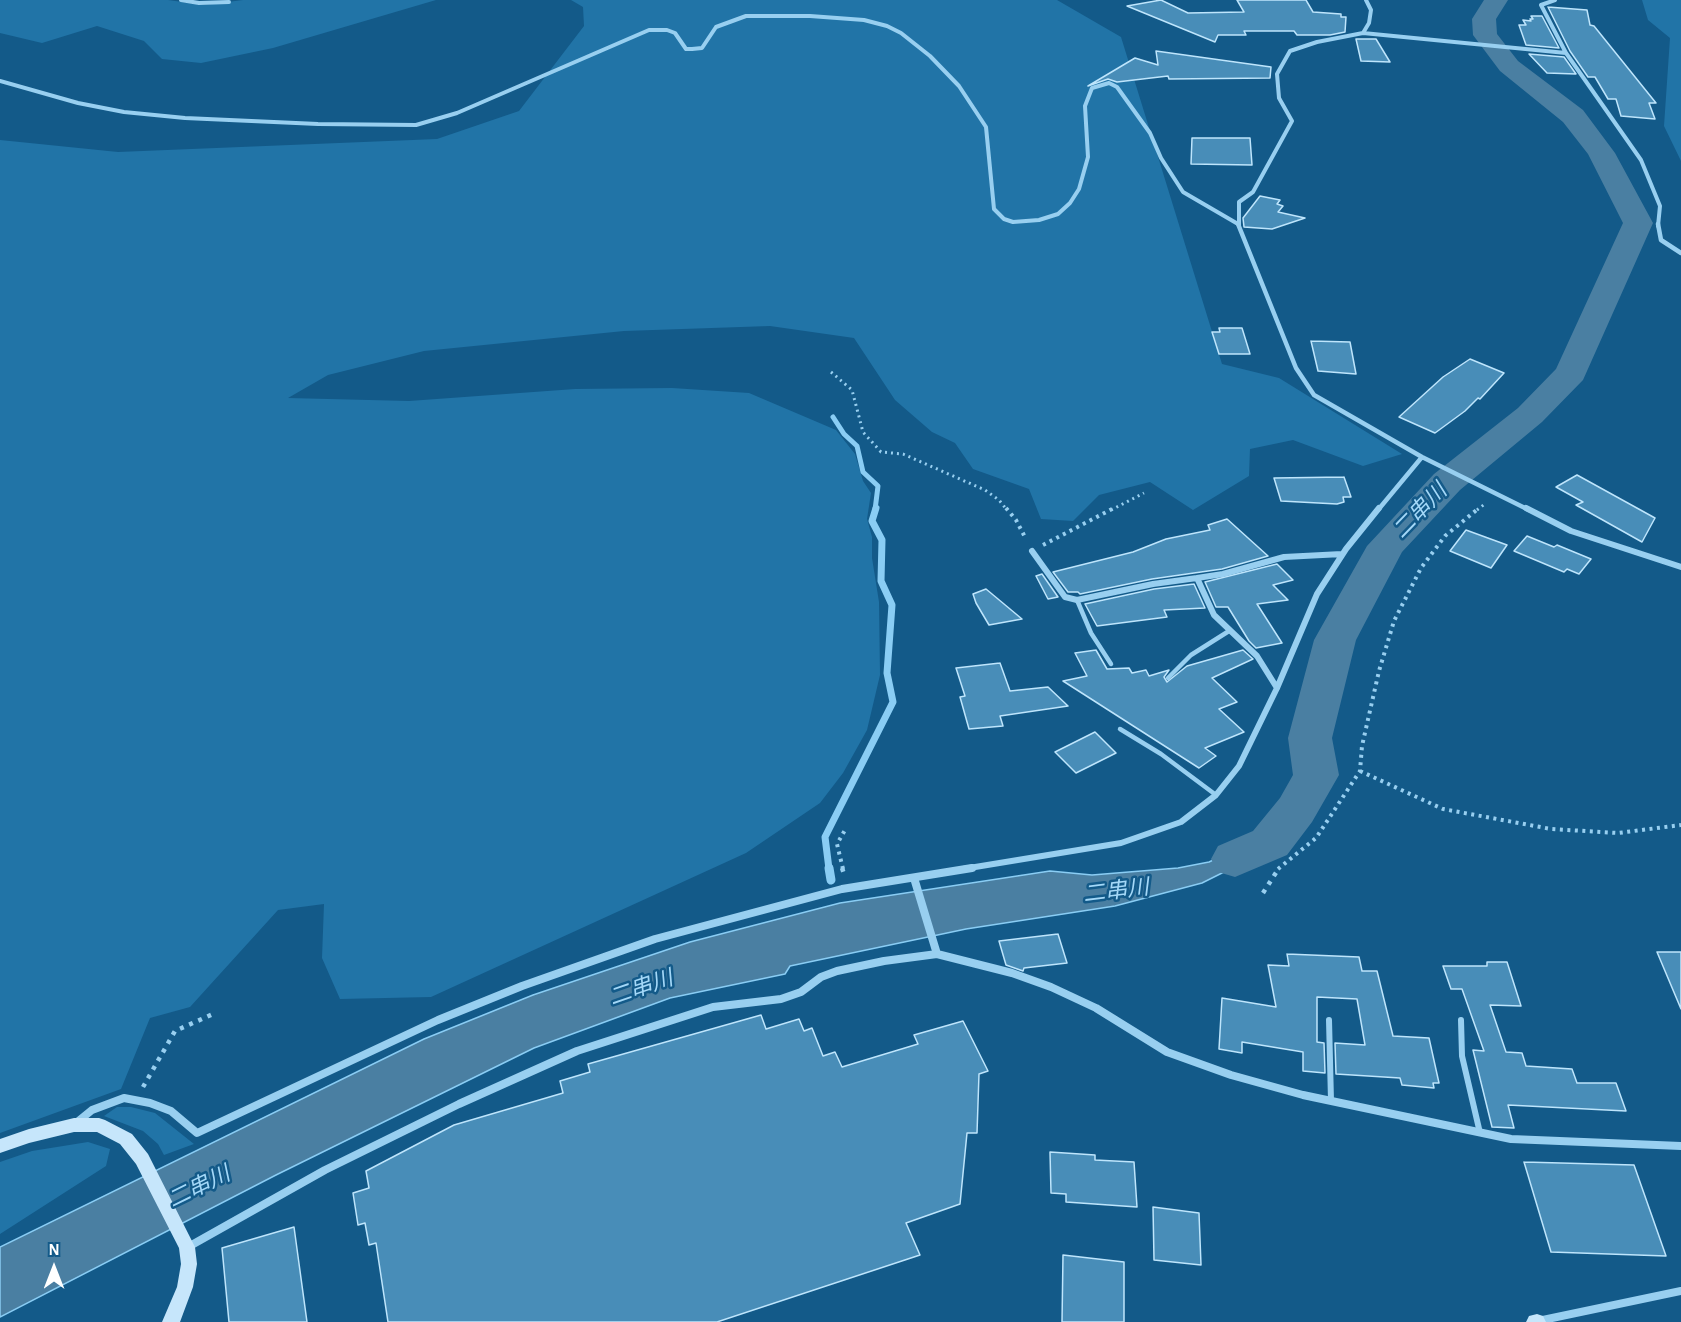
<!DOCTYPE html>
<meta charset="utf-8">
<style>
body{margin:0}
#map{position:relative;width:1681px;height:1322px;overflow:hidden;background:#135a89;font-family:"Alegreya Sans",sans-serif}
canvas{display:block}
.north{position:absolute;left:24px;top:1238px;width:60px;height:60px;-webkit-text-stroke:4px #135a89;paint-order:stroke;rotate:0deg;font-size:16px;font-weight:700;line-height:24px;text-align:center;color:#fff}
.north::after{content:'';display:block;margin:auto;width:21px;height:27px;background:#fff;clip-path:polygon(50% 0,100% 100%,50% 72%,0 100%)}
</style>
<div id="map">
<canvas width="1681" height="1322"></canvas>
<div class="north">N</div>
</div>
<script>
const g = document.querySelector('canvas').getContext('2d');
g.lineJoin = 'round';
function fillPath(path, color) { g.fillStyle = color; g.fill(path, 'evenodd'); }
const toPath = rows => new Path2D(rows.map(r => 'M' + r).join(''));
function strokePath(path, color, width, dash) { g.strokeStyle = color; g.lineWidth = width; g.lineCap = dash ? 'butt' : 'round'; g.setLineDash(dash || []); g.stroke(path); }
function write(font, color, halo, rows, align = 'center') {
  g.font = font + ' "Alegreya Sans","Noto Sans JP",sans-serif'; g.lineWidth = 5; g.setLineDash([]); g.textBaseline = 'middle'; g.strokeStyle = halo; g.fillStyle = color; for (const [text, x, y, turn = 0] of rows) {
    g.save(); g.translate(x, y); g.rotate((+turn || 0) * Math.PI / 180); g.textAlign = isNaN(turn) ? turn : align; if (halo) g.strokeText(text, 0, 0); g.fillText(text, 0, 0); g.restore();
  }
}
fillPath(toPath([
 [0,0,168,0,204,5,243,0,436,0,273,48,201,63,162,59,144,41,97,26,42,43,0,33],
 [571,0,1057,0,1121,37,1222,364,1279,378,1402,454,1363,466,1293,440,1250,449,1249,476,1193,510,1150,482,1099,495,1073,521,1041,519,1029,489,973,469,955,443,932,432,895,400,854,338,770,326,624,331,424,351,328,375,288,398,409,401,575,389,672,388,749,393,836,430,855,454,863,481,871,493,867,519,872,537,872,558,879,602,880,675,867,730,843,773,820,803,746,853,431,997,340,999,322,958,324,904,278,910,190,1007,150,1018,121,1089,0,1133,0,140,118,152,437,139,519,111,584,26,583,7],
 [1642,0,1681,0,1681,161,1664,126,1670,38,1648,20],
 [117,1107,131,1107,155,1113,194,1144,164,1155,158,1144,143,1131,104,1116],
 [88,1142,110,1149,106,1166,0,1234,0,1162,32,1151]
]), '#2174a7');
const water = toPath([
 [1273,823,1285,832,1256,859,1250,859,1202,883,1115,906,966,929,790,966,785,974,670,998,534,1048,276,1175,0,1317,0,1247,424,1039,533,995,690,942,840,903,1050,871,1092,875,1178,868,1209,862,1235,850,1273,823]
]);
fillPath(water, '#4a7fa2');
strokePath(water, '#8acdf4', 1.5);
strokePath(toPath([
 [833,417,844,434,857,446,863,472,878,486,875,510]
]), '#8acdf4', 5);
strokePath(toPath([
 [829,869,825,837,893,702,887,673,892,605,881,581,882,540,872,521,876,508]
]), '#8acdf4', 7);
strokePath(toPath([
 [829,868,831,880]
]), '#8acdf4', 9);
fillPath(toPath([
 [1484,0,1508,0,1496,19,1497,34,1518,61,1583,110,1615,153,1653,223,1583,380,1542,422,1460,490,1402,552,1356,640,1332,738,1339,775,1312,822,1287,855,1235,877,1218,872,1211,859,1218,846,1253,831,1280,798,1293,775,1288,738,1314,640,1367,546,1434,474,1518,408,1556,369,1623,223,1588,154,1563,122,1500,71,1473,35,1472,19,1484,0]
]), '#4a7fa2');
const building = toPath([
 [1161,0,1188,13,1244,12,1237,0,1306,0,1313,12,1341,14,1341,17,1346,17,1345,32,1330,35,1297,35,1294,31,1244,31,1246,35,1218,35,1215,42,1127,6,1161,0],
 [1548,7,1587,10,1590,25,1594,26,1656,103,1649,103,1655,119,1621,116,1616,99,1608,99,1595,77,1588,77,1570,51,1548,7],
 [1531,16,1542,16,1559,48,1526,45,1519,25,1526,25,1523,20,1531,21,1530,19,1533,19,1531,16],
 [1356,39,1376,39,1390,62,1361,61,1356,39],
 [1156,51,1271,67,1270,78,1169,79,1168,76,1117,82,1108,79,1088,86,1135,58,1158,65,1156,51],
 [1529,54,1564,57,1576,74,1547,73,1529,54],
 [1192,138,1250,138,1252,165,1191,164,1192,138],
 [1260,196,1280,200,1277,204,1283,206,1278,212,1305,218,1272,229,1244,227,1243,218,1260,196],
 [1219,328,1242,328,1250,354,1219,354,1212,332,1220,332,1219,328],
 [1311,341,1350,342,1356,374,1318,371,1311,341],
 [1470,359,1504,373,1480,399,1478,398,1465,411,1435,433,1399,417,1443,377,1470,359],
 [1577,475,1655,518,1642,542,1576,505,1583,502,1556,487,1577,475],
 [1344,477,1351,497,1343,497,1344,502,1337,504,1281,501,1274,478,1344,477],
 [1227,519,1268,556,1222,569,1152,579,1080,594,1078,592,1068,592,1053,572,1133,552,1166,539,1210,530,1208,525,1227,519],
 [1466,530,1507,545,1491,568,1450,551,1466,530],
 [1527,536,1554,547,1557,545,1591,559,1579,574,1567,569,1564,572,1514,551,1527,536],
 [1277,564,1293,580,1273,585,1288,600,1257,604,1282,643,1256,648,1249,641,1228,607,1216,607,1205,582,1277,564],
 [1042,574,1058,597,1048,599,1036,576,1042,574],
 [1194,584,1205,608,1164,610,1167,617,1097,626,1085,604,1154,589,1194,584],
 [986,589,1022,619,989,625,976,603,973,594,986,589],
 [1096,650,1107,669,1129,668,1132,673,1146,670,1149,676,1169,670,1164,677,1167,682,1187,666,1243,650,1253,659,1212,678,1237,702,1219,709,1244,732,1205,748,1216,756,1199,768,1063,681,1087,676,1075,653,1096,650],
 [1000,663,1010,691,1048,687,1068,706,1000,716,1003,726,969,729,960,697,965,696,956,668,1000,663],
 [1095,732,1116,753,1076,773,1055,752,1095,732],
 [1058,934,1067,963,1024,968,1023,971,1006,965,999,941,1058,934],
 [1657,952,1681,952,1681,1009,1657,952],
 [1287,954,1359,957,1362,971,1377,971,1393,1036,1429,1038,1439,1083,1433,1083,1434,1088,1402,1085,1400,1078,1336,1074,1335,1043,1365,1045,1357,999,1317,997,1317,1042,1324,1043,1325,1073,1303,1071,1303,1052,1242,1042,1242,1053,1219,1049,1222,998,1276,1007,1268,965,1289,966,1287,954],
 [1487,962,1507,962,1521,1006,1490,1005,1506,1052,1522,1053,1526,1066,1572,1069,1577,1083,1616,1083,1626,1111,1508,1105,1514,1128,1492,1127,1473,1050,1484,1051,1462,989,1451,989,1443,966,1487,966,1487,962],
 [761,1015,766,1029,799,1019,804,1031,812,1028,823,1056,835,1052,842,1067,918,1044,914,1035,963,1021,988,1071,979,1074,977,1133,967,1133,960,1204,906,1223,920,1255,717,1322,388,1322,376,1243,369,1245,365,1223,358,1225,353,1193,369,1188,366,1171,454,1125,563,1093,560,1081,590,1072,588,1064,761,1015],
 [1050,1152,1095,1155,1095,1160,1134,1162,1137,1207,1066,1202,1066,1194,1051,1193,1050,1152],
 [1524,1162,1634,1165,1666,1256,1551,1252,1524,1162],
 [1153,1207,1199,1213,1201,1265,1154,1260,1153,1207],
 [294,1227,307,1322,229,1322,222,1248,294,1227],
 [1063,1255,1124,1262,1124,1322,1062,1322,1063,1255]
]);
fillPath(building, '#488db8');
strokePath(building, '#bee5fc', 1.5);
strokePath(toPath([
 [831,372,852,390,863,432,881,452,903,454,985,490,999,500,1007,510],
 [1111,510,1144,493],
 [1477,510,1486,503]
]), '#98cff0', 3, [2, 4]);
strokePath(toPath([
 [1006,508,1016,520,1026,539],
 [1043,545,1114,508],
 [1360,771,1443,809,1551,829,1618,833,1681,825],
 [843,869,837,844,845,830],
 [1278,869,1316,838,1360,771,1362,746,1379,671,1394,621,1421,568,1445,536,1479,508]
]), '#98cff0', 4, [3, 4.5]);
strokePath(toPath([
 [842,868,844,874],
 [1263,893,1279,868],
 [143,1087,175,1031,213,1014]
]), '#98cff0', 4.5, [4, 6]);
strokePath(toPath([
 [1077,600,1091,633,1111,664],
 [1168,678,1191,655,1229,631],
 [1120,729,1161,754,1216,795]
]), '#98cff0', 4.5);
strokePath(toPath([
 [1329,1020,1331,1101],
 [1461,1020,1462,1056,1480,1133]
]), '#98cff0', 6);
strokePath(toPath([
 [181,0,199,3,229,2],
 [1555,0,1541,5,1566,53,1641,160,1660,206,1658,226],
 [1363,33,1369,23,1371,10,1366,0],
 [0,81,78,103,124,112,185,118,318,124,416,125,457,113,649,30,667,30,675,33,686,49,692,49,702,48,716,27,746,16,810,16,864,20,887,26,901,33,930,56,959,86,986,127,994,209,1004,219,1013,222,1039,220,1058,214,1070,203,1079,189,1088,157,1085,106,1092,88,1109,83,1117,87,1150,133,1161,158,1183,192,1238,224],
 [1239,226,1239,202,1253,192,1292,121,1279,98,1277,74,1290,51,1317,42,1363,33,1566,53]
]), '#98cff0', 4);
strokePath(toPath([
 [1238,224,1296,368,1314,395,1422,457,1529,510],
 [1658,224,1661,240,1681,253],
 [1378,510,1422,457]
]), '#98cff0', 4.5);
strokePath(toPath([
 [1526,508,1571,531,1681,567],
 [1032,551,1065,597,1077,600,1153,584,1197,578,1214,615,1257,656,1277,688],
 [1197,578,1223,574,1284,557,1342,554],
 [963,869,1121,843,1181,822,1216,795,1239,766,1277,688,1317,594,1346,549,1379,508]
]), '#98cff0', 6);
strokePath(toPath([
 [914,878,937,954],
 [76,1123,92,1110,124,1098,150,1103,171,1111,197,1133,438,1020,522,986,655,939,842,889,972,868],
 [188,1247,325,1170,459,1104,577,1051,713,1007,781,999,801,992,821,977,837,971,884,961,937,954,1012,973,1051,987,1096,1008,1167,1052,1231,1075,1303,1095,1511,1139,1681,1146],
 [1538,1321,1681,1291]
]), '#98cff0', 8);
fillPath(toPath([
 [74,1118,99,1118,105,1120,132,1134,148,1154,195,1247,197,1264,193,1287,180,1322,162,1322,177,1287,181,1264,179,1248,136,1164,120,1144,97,1132,74,1132,29,1143,0,1153,0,1139,29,1129,74,1118],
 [1537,1314,1543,1316,1546,1322,1526,1322,1529,1316,1537,1314]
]), '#c6e6fb');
write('italic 22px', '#a4d8f8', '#135a89', [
 ["二串川",1420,511,-46],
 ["二串川",1116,891,-7],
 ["二串川",641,988,-19],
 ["二串川",199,1187,-26]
]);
</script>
